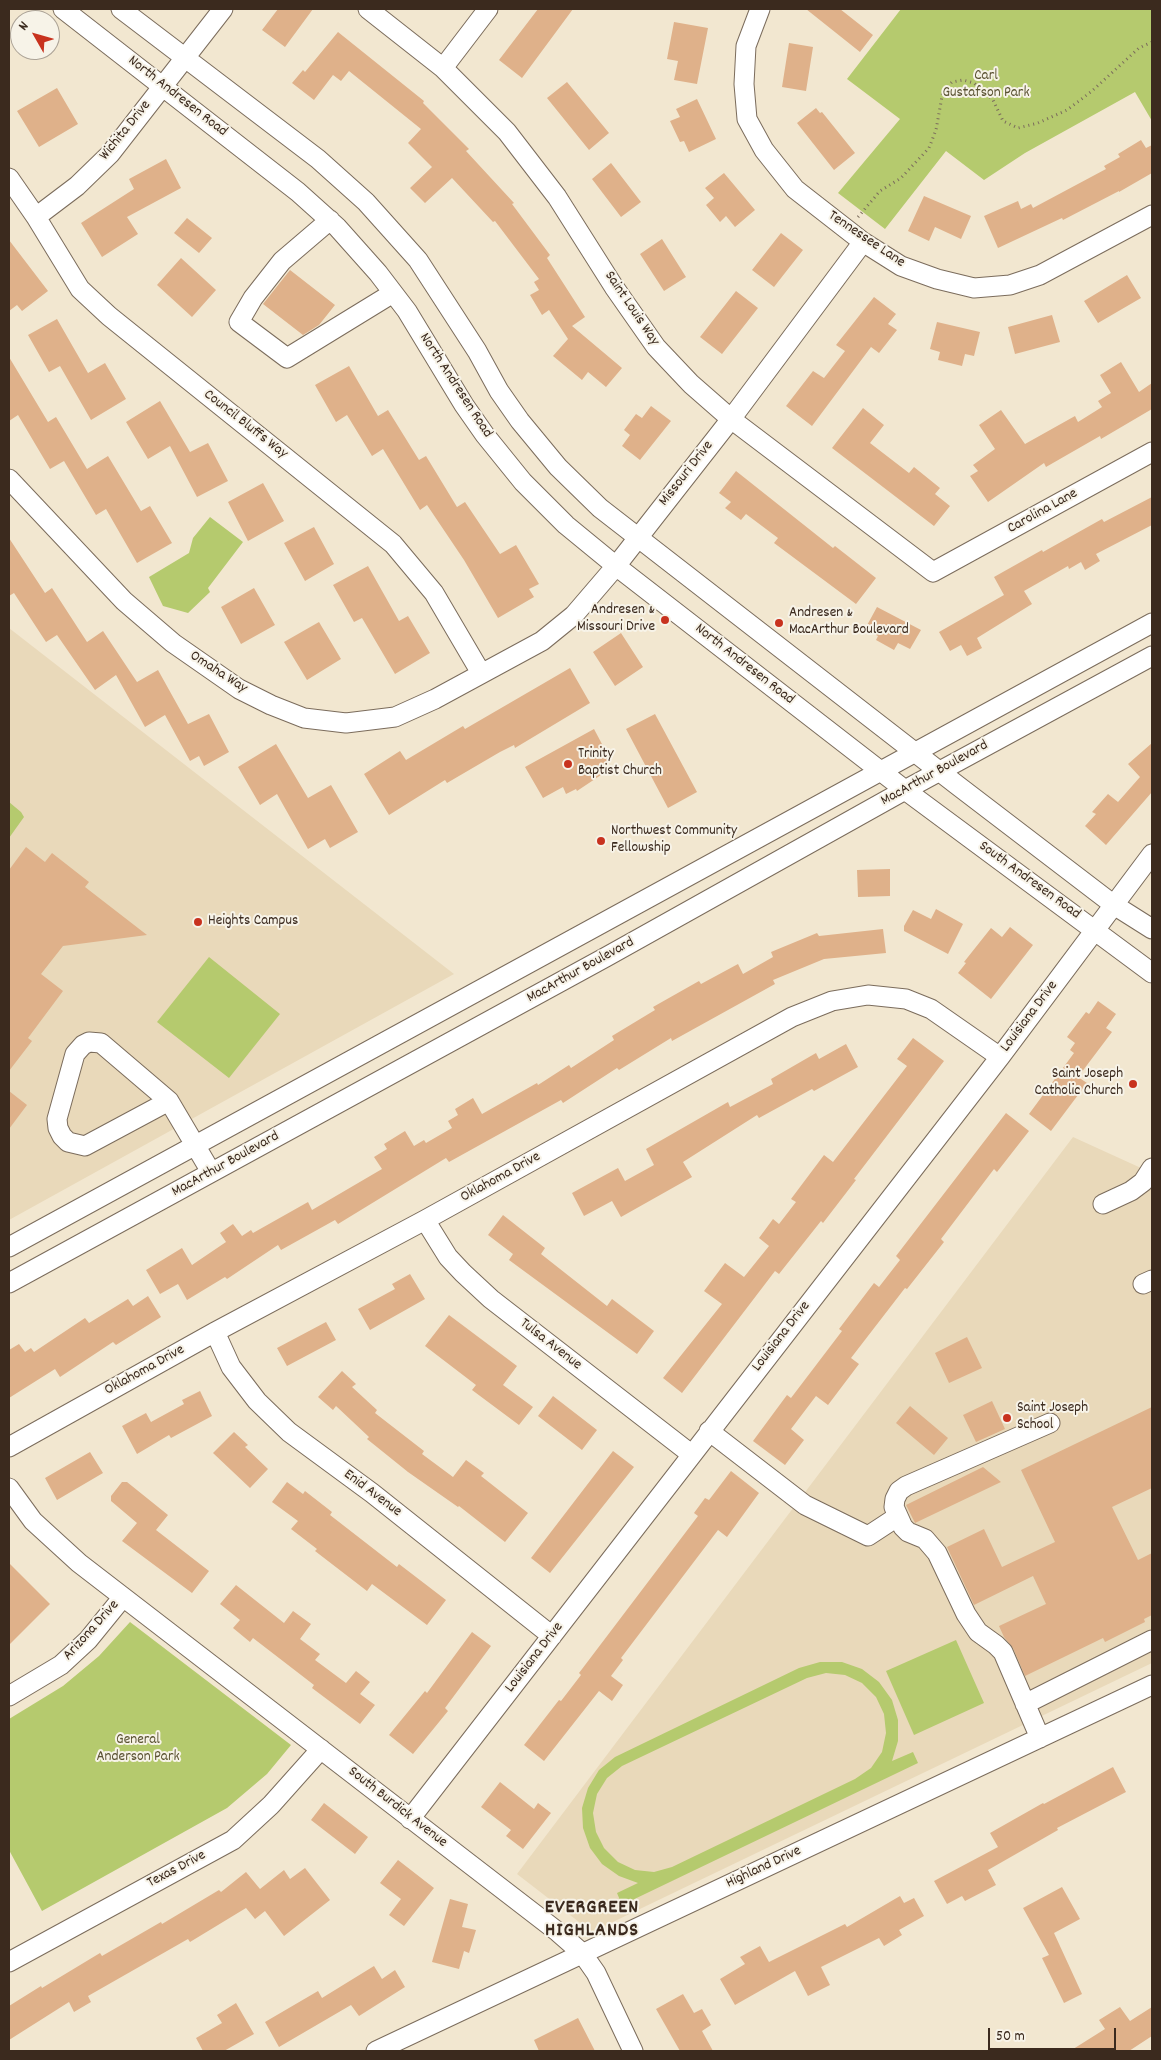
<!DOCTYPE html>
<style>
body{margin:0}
#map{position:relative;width:1161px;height:2060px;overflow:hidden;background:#f2e7d0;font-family:Dekko,sans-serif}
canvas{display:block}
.frame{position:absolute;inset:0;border:10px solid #3b2a1e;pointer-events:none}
.north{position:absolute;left:10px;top:10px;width:50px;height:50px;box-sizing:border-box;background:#f7f3e8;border:1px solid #aca397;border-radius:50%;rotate:308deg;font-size:14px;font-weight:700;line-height:20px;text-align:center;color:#3b2a1e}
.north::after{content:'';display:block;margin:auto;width:18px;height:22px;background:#c8321e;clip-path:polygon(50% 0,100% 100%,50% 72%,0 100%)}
.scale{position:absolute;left:988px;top:2028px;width:128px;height:22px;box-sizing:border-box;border:2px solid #3b2a1e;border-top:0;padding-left:6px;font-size:15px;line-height:18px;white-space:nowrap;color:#3b2a1e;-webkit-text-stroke:4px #f7f3e8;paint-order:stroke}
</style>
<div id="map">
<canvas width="1161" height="2060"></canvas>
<div class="frame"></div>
<div class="north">N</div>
<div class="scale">50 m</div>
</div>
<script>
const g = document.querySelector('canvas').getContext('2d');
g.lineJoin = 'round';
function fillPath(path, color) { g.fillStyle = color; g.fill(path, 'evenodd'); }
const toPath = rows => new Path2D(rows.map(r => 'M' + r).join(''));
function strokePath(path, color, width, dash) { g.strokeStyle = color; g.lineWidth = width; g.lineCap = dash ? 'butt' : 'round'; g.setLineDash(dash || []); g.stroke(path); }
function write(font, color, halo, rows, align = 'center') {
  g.font = font + ' Dekko,sans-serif'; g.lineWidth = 4; g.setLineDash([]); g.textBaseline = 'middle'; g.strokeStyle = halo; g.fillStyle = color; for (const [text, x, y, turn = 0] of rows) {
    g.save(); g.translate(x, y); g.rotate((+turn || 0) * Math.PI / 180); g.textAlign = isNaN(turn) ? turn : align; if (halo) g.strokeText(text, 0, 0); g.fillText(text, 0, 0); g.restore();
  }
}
fillPath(toPath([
 [9,628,454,974,9,1220],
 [1073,1137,1152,1173,1152,1663,592,1932,517,1874]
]), '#e9d9ba');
fillPath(toPath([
 [901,9,1152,9,1152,121,1135,92,1025,153,984,180,946,151,885,229,838,193,900,119,847,79],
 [210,517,243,542,208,588,210,592,188,613,163,606,149,577,189,553,193,538],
 [9,802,21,812,24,817,9,838],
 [209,957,280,1014,229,1078,157,1022],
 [130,1622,291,1745,267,1774,227,1808,42,1911,9,1850,9,1719,63,1686,99,1656],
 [956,1640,984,1703,914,1735,886,1671],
 [820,1662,842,1662,862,1669,879,1682,892,1700,898,1720,898,1741,892,1761,913,1752,918,1763,622,1905,617,1893,638,1883,619,1876,602,1864,590,1848,583,1828,582,1808,588,1788,599,1770,615,1757,799,1668],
 [826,1673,845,1675,862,1683,876,1697,884,1714,886,1733,882,1752,871,1768,855,1779,672,1867,654,1872,635,1870,618,1862,604,1848,596,1832,593,1813,597,1794,607,1778,622,1766,807,1678]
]), '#b5ca6e');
fillPath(toPath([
 [278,9,313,9,285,47,262,30],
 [538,9,573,9,522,78,499,60],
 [806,9,840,9,873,35,860,52],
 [674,22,708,28,697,84,674,80,678,61,667,59],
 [338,32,424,101,423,103,469,149,466,151,514,203,512,204,550,255,547,258,585,317,572,326,622,368,606,387,588,372,582,380,553,356,568,339,549,310,542,315,530,295,539,290,534,282,539,279,495,221,493,222,452,178,425,203,410,188,432,167,408,143,421,129,349,71,341,81,333,75,314,100,292,83,303,70,305,72],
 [789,43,813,47,806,91,782,87],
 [567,82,609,133,589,150,547,98],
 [57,88,78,124,39,147,17,111],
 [697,99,716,139,689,152,684,141,680,142,670,121,680,117,676,109],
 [816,108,820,113,822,112,855,153,834,170,797,123],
 [1141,140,1146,148,1152,145,1152,173,1119,192,1119,191,1063,220,1062,218,998,248,984,216,1018,201,1021,209,1031,204,1033,208,1106,169,1104,166,1120,157,1118,154],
 [166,159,181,188,127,217,138,234,102,257,81,223,134,189,129,179],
 [611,163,641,202,621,217,592,179],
 [724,173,755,210,735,227,726,216,720,222,706,205,714,198,705,188],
 [924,196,971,216,961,239,935,227,929,241,908,231],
 [187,218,212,238,199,253,174,233],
 [781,233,803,250,774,287,752,270],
 [662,239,686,277,664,291,640,254],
 [9,240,48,291,22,311,17,305,9,311],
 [181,258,216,290,192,317,157,285],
 [290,270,335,305,319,325,303,335,263,304],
 [1127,275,1141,298,1098,323,1084,301],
 [736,291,758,308,722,354,700,337],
 [874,297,896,314,888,324,897,330,879,353,871,347,812,426,786,406,813,371,824,378,845,351,836,345],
 [1052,315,1060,342,1015,354,1008,327],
 [57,319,88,373,105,363,126,399,91,420,60,366,49,372,28,335],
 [937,322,980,332,974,356,965,354,962,366,938,360,940,352,930,349],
 [9,357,48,422,56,417,87,469,108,456,141,511,150,506,172,543,137,563,106,509,96,515,64,461,50,469,18,415,9,421],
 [1121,362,1139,392,1152,383,1152,409,1101,439,1100,436,1046,467,1044,463,988,502,970,476,978,471,973,465,995,449,979,425,1001,410,1025,444,1075,416,1078,422,1102,407,1098,401,1111,393,1100,375],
 [349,366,378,416,388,410,419,460,426,456,457,507,465,502,500,554,516,545,539,584,529,589,534,597,498,618,464,560,427,505,420,510,383,449,372,456,347,415,336,422,315,385],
 [160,401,190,452,208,443,228,481,197,497,170,446,148,459,126,422],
 [651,406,671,421,640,460,622,446,630,435,624,430,636,414,642,418],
 [863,408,884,425,870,443,909,473,914,467,940,488,935,494,950,506,934,526,832,448],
 [736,471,833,548,835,546,876,578,856,604,774,543,778,538,746,514,741,520,725,508,731,502,719,493],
 [263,483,284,521,248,541,228,502],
 [1152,497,1152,525,1096,554,1100,561,1085,570,1081,562,1069,569,1068,566,1024,591,1032,604,977,638,982,648,967,656,961,645,950,651,939,632,1004,595,994,577,1042,550,1043,552,1102,519,1104,522],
 [314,527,334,564,305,581,284,543],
 [9,538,45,593,52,588,87,642,103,631,137,682,158,670,188,724,209,714,229,752,204,766,199,756,190,761,165,715,145,727,116,675,95,690,57,635,46,642,14,593,9,596],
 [368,566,399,621,408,616,430,653,395,674,362,618,354,622,333,585],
 [254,588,275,625,241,644,221,607],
 [877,607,921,630,910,649,898,643,894,650,876,640,878,636,865,629],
 [319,622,341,659,307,680,284,642],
 [621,633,643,667,615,686,593,652],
 [570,668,590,703,515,748,514,745,500,752,447,783,445,780,389,815,364,774,400,751,406,760,463,726,465,729],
 [655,714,697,792,668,808,626,729],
 [594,729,611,761,597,768,601,775,577,791,576,789,566,794,563,787,543,798,525,767],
 [1152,743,1152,792,1106,845,1085,826,1096,814,1092,812,1108,794,1118,802,1140,777,1128,764],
 [276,744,308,798,331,785,358,832,330,848,325,839,308,849,277,794,260,805,238,767],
 [26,847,45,862,52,853,89,882,85,887,147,935,63,946,41,974,63,991,28,1038,32,1041,9,1071,9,870],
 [890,869,890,896,858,897,857,870],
 [936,909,963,924,948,954,904,931,904,926,913,910,931,919],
 [1010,927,1033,945,991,999,958,973,966,963,964,962,991,928,1002,937],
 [883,929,886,953,824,959,773,980,775,984,672,1041,671,1038,619,1070,617,1068,563,1103,561,1100,449,1162,446,1158,338,1224,335,1220,281,1250,278,1245,227,1279,225,1277,187,1300,178,1284,160,1294,146,1270,182,1248,192,1265,226,1242,220,1233,233,1224,242,1236,251,1230,253,1233,308,1202,312,1210,382,1169,374,1157,387,1149,384,1144,405,1131,414,1146,424,1140,426,1143,452,1128,448,1121,458,1115,455,1109,473,1098,482,1114,537,1083,538,1085,569,1065,571,1068,614,1040,612,1036,655,1010,653,1007,699,981,701,984,738,964,743,974,773,957,771,952,817,933,819,936],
 [1098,1001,1116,1014,1106,1028,1112,1032,1078,1077,1087,1083,1051,1131,1029,1114,1074,1053,1070,1050,1075,1043,1067,1037,1086,1012,1089,1014],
 [913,1038,944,1061,854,1179,856,1180,823,1223,821,1221,779,1274,775,1271,682,1393,663,1378,722,1304,704,1291,725,1263,744,1277,769,1246,759,1238,773,1219,779,1224,796,1202,791,1199,824,1155,833,1162,907,1066,897,1059],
 [846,1044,858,1067,814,1091,812,1089,759,1118,757,1115,683,1162,692,1177,621,1217,612,1201,584,1216,572,1193,618,1168,625,1181,654,1165,646,1149,728,1102,730,1107,773,1084,771,1079,816,1053,819,1059],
 [9,1091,27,1105,9,1129],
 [1006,1113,1029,1131,997,1172,994,1169,941,1239,944,1242,907,1289,905,1288,851,1358,859,1364,828,1405,816,1396,791,1429,804,1440,785,1465,753,1441,787,1395,791,1398,842,1331,839,1329,874,1283,879,1287,900,1260,896,1256],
 [503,1215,545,1248,541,1254,607,1306,612,1299,654,1331,637,1354,509,1260,513,1254,488,1235],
 [410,1274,425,1299,370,1330,358,1309,395,1289,392,1284],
 [148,1296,161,1317,116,1345,113,1342,60,1377,55,1369,9,1398,9,1350,19,1344,25,1352,31,1348,34,1352,85,1318,89,1323,128,1299,133,1306],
 [449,1315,517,1366,503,1385,533,1407,519,1425,472,1390,476,1385,425,1346],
 [326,1322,336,1340,287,1366,277,1348],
 [967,1337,982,1368,949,1383,935,1353],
 [342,1371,356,1384,352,1387,377,1410,375,1413,424,1451,422,1454,453,1477,466,1460,484,1473,481,1476,528,1513,505,1542,459,1506,458,1507,408,1472,367,1439,369,1437,336,1406,333,1410,318,1397],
 [200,1391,212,1416,171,1438,169,1435,137,1454,122,1426,146,1413,151,1422,184,1404,182,1400],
 [553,1396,597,1430,582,1450,538,1416],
 [992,1401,1005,1429,976,1442,963,1415],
 [910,1406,948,1438,934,1455,896,1423],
 [1152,1407,1152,1488,1112,1507,1138,1560,1152,1553,1152,1615,1144,1619,1145,1622,1105,1642,1103,1638,1025,1676,1013,1648,1004,1637,999,1626,1046,1604,1033,1576,974,1605,947,1547,984,1529,1002,1567,1055,1542,1021,1470],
 [234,1432,248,1445,245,1447,268,1469,250,1488,213,1453],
 [613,1451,634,1467,550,1573,531,1558],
 [90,1452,103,1473,57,1500,45,1478],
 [983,1467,1001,1482,915,1523,906,1505],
 [731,1471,759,1493,727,1537,718,1530,621,1658,623,1660,611,1676,623,1685,612,1701,599,1691,544,1761,524,1745,559,1700,561,1701,581,1675,579,1673,698,1516,694,1513,705,1498,709,1500],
 [122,1482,127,1482,168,1515,156,1530,209,1571,192,1593,122,1541,137,1523,111,1501,111,1496],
 [287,1482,303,1494,305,1491,332,1512,330,1515,397,1567,399,1564,446,1600,427,1625,372,1584,367,1591,315,1551,317,1549,291,1529,298,1521,272,1502],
 [9,1563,50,1604,9,1645],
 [236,1585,284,1623,293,1611,311,1624,300,1639,320,1654,315,1660,346,1683,356,1671,370,1682,360,1694,375,1705,360,1724,312,1688,314,1685,253,1638,250,1642,233,1628,240,1620,220,1604],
 [472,1632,491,1646,445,1708,448,1711,413,1754,389,1735,425,1691,427,1693],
 [1113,1767,1126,1792,1057,1828,1058,1830,988,1870,996,1885,965,1901,962,1896,947,1904,934,1881,998,1847,990,1833,1043,1803,1044,1804],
 [500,1782,534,1809,538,1803,551,1813,523,1849,506,1836,511,1830,481,1807],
 [324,1803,368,1837,355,1854,311,1820],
 [398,1860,434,1888,404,1926,389,1915,401,1899,380,1883],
 [305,1868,330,1900,284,1936,265,1911,255,1919,246,1908,190,1942,188,1939,88,1996,91,2002,74,2012,69,2002,9,2040,9,2006,41,1986,42,1988,100,1953,102,1956,161,1922,162,1924,219,1890,221,1892,246,1872,260,1889,284,1870,290,1879],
 [1062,1887,1080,1919,1054,1933,1082,1994,1064,2003,1042,1958,1049,1955,1023,1908],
 [900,1896,904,1903,914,1898,924,1916,899,1930,902,1935,884,1946,879,1938,821,1967,830,1985,808,1996,795,1971,735,2005,720,1979,745,1964,740,1957,760,1946,769,1962,845,1924,847,1927],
 [450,1899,468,1904,462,1927,476,1930,469,1953,464,1951,459,1969,432,1962],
 [374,1966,382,1979,395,1970,405,1987,359,2016,351,2005,279,2047,265,2022,318,1991,322,1998],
 [683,1994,694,2013,702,2009,711,2025,702,2031,713,2051,680,2051,656,2009],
 [236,2003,254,2034,224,2051,203,2051,196,2038,222,2023,217,2015],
 [1120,2007,1130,2021,1152,2007,1152,2036,1129,2051,1070,2051,1105,2029,1099,2020],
 [578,2018,595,2051,539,2051,534,2040]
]), '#dfb18a');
const minor = toPath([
 [63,9,298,192,337,227,378,273,407,311,464,405,485,435,523,482,566,525,616,566,905,790,1152,973],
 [121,9,318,159,366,202,418,260,477,351,499,391,520,421,558,467,600,508,957,785,1114,905,1152,929],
 [368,9,443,68,507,132,557,197,614,287,656,347,691,384,731,419,933,572,1152,452],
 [760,9,746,46,744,84,747,119,764,150,795,189,863,242,901,266,937,279,974,288,1010,285,1040,275,1152,215],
 [443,68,488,9],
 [9,178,36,217,80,289,109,316,393,544,434,593,481,673],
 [36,217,77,186,110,154,223,9],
 [330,220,282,261,253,298,239,322,287,358,393,293],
 [9,479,124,601,173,643,239,689,271,705,304,718,346,723,395,717,435,699,542,641,574,615,616,566,731,419,863,242],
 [169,1101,85,1146,68,1142,62,1136,58,1128,57,1119,75,1054,83,1045,89,1042,101,1043,169,1101,211,1172],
 [1103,1204,1131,1191,1143,1182,1152,1168],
 [425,1220,448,1257,463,1273,491,1299,691,1454],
 [9,1247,1152,623],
 [9,1283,606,957,905,790,1152,656],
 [1143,1284,1152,1280],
 [215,1332,231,1367,257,1401,289,1432,372,1493,552,1636],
 [709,1431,805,1505,868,1536,897,1517],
 [9,1447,215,1332,425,1220,792,1017,832,1001,868,995,906,999,931,1009,1000,1057],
 [9,1488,33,1521,79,1563,558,1932,582,1953,596,1973,633,2051],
 [9,1696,61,1665,88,1640,123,1597],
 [1025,1704,1152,1640],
 [1040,1738,1003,1652,996,1645,978,1632,966,1614,937,1553,925,1539,908,1532,903,1527,894,1507,895,1499,899,1491,906,1486,1050,1423],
 [410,1819,1000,1057,1152,854],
 [9,1962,233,1840,271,1805,321,1749],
 [376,2051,1152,1685]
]);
strokePath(minor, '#7b6c5c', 21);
strokePath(toPath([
 [858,217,880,191,901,178,929,148,936,130,943,91,952,82,963,80,974,83,993,100,1003,121,1018,128,1038,123,1067,110,1092,91,1139,48,1152,42]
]), '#7b6c5c', 3, [1, 4]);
strokePath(minor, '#fff', 19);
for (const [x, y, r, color] of [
 [665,620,5,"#c8321e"],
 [779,623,5,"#c8321e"],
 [568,764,5,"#c8321e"],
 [601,841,5,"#c8321e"],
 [198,922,5,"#c8321e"],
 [1133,1084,5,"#c8321e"],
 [1007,1418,5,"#c8321e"]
]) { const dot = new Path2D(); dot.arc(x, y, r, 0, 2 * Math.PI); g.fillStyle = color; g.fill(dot); strokePath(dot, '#f7f3e8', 2); }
write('15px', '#5a5232', '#f7f3e8', [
 ["Carl",986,77],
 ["Gustafson Park",986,94],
 ["General",138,1741],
 ["Anderson Park",138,1758]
]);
write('15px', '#3b2a1e', '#f7f3e8', [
 ["North Andresen Road",177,97,38],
 ["Wichita Drive",126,131,-51],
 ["Tennessee Lane",866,240,34],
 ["Saint Louis Way",631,309,56],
 ["North Andresen Road",455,386,57],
 ["Council Bluffs Way",245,425,38],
 ["Missouri Drive",687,474,-52],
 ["Carolina Lane",1043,512,-29],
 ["North Andresen Road",744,665,38],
 ["Omaha Way",218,673,33],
 ["MacArthur Boulevard",935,774,-29],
 ["South Andresen Road",1029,881,36],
 ["MacArthur Boulevard",581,971,-29],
 ["Louisiana Drive",1030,1017,-53],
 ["MacArthur Boulevard",226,1165,-29],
 ["Oklahoma Drive",501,1178,-29],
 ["Louisiana Drive",782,1337,-52],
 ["Tulsa Avenue",550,1345,38],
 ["Oklahoma Drive",145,1371,-29],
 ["Enid Avenue",372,1494,37],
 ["Arizona Drive",92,1631,-48],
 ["Louisiana Drive",535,1658,-52],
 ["South Burdick Avenue",397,1808,38],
 ["Highland Drive",764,1868,-25],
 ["Texas Drive",177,1870,-28]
]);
write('15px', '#3b2a1e', '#f7f3e8', [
 ["Andresen &",655,611,"right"],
 ["Missouri Drive",655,628,"right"],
 ["Andresen &",789,614],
 ["MacArthur Boulevard",789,631],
 ["Trinity",578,755],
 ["Baptist Church",578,772],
 ["Northwest Community",611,832],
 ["Fellowship",611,849],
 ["Heights Campus",208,922],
 ["Saint Joseph",1123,1075,"right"],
 ["Catholic Church",1123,1092,"right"],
 ["Saint Joseph",1017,1409],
 ["School",1017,1426]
], 'left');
g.letterSpacing = '1px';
write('bold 20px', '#3b2a1e', '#f7f3e8', [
 ["EVERGREEN",592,1909],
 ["HIGHLANDS",592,1932]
]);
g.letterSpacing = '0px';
</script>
